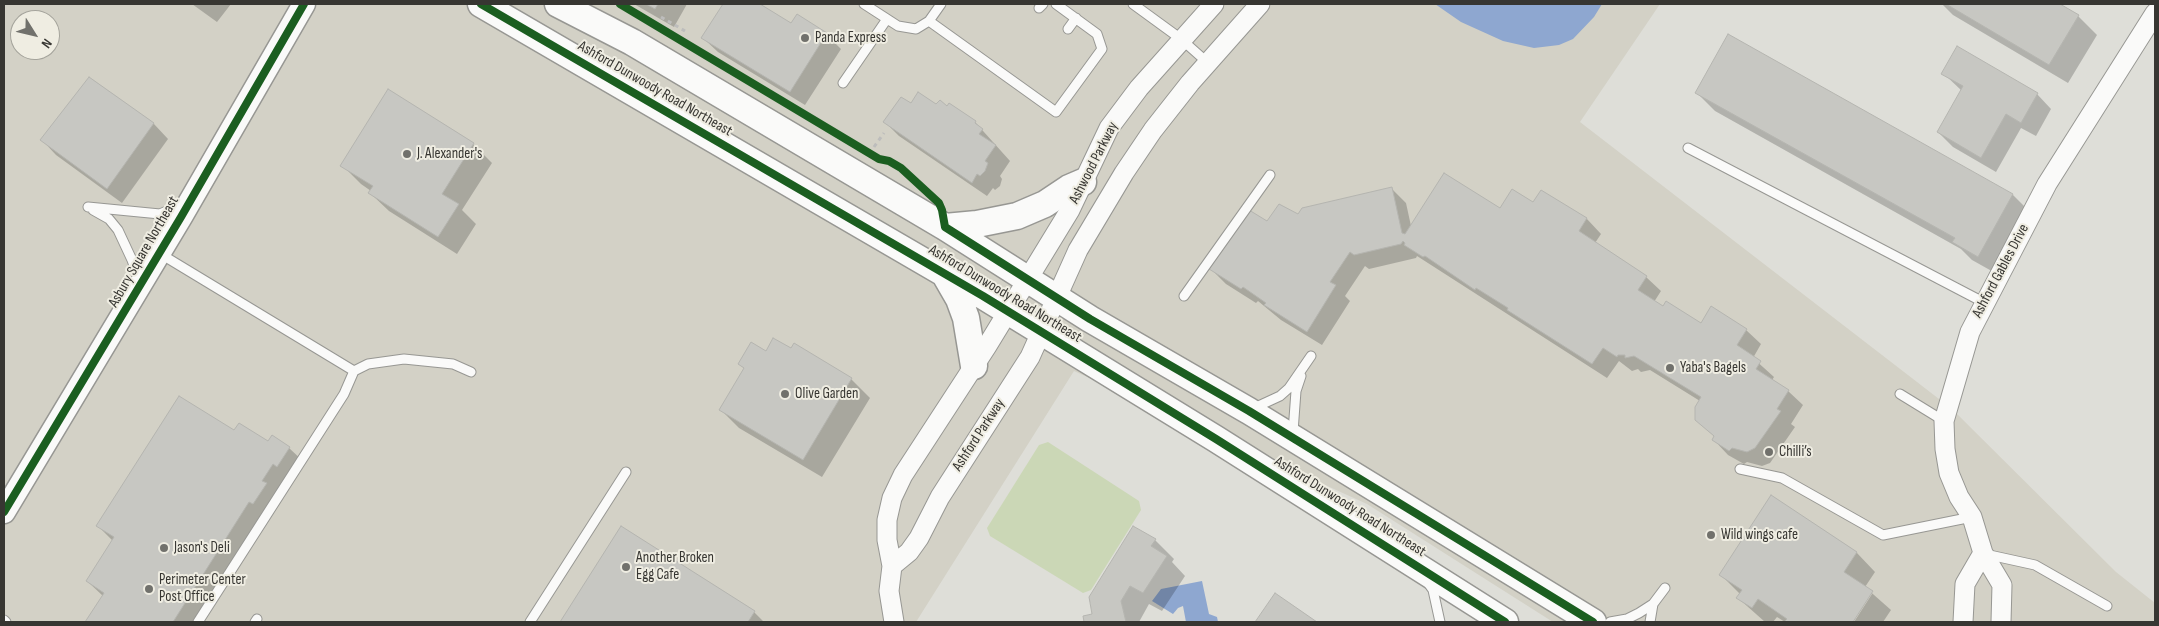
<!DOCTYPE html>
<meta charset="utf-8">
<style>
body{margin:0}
#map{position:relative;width:2159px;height:626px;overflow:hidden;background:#deded8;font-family:"Sofia Sans Condensed",sans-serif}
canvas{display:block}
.frame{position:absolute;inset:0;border:5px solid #373632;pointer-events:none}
.north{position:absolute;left:10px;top:10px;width:50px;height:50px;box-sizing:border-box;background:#efede2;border:1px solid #a5a49c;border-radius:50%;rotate:126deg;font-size:14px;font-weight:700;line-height:20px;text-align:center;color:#373632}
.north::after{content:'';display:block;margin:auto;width:18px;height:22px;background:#71716c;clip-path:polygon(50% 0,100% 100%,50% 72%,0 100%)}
</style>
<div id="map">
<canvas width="2159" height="626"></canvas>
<div class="frame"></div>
<div class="north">N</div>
</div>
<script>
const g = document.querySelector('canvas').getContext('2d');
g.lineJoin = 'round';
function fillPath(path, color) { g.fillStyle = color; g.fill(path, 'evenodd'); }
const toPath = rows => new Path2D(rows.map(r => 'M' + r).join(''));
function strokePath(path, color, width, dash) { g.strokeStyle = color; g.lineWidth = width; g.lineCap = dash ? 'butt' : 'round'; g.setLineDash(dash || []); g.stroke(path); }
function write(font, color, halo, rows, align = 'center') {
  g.font = font + ' "Sofia Sans Condensed",sans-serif'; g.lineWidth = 4; g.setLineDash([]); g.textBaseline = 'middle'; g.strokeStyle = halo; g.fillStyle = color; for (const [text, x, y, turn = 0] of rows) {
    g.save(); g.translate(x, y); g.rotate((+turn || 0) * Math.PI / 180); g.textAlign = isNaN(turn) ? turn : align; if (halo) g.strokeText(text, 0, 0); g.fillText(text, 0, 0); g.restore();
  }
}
fillPath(toPath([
 [4,4,1660,4,1580,122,1952,409,2116,572,2155,603,2155,622,1553,622,1367,504,1074,371,916,622,4,622],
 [20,20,50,20,50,50,20,50]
]), '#d3d1c6');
fillPath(toPath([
 [1048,442,1139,501,1141,510,1091,590,1083,593,990,536,987,528,1039,445]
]), '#cbd7b6');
fillPath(toPath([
 [1435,4,1602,4,1594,17,1573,39,1559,45,1534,48,1503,41,1461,22],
 [1202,581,1209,614,1217,617,1218,622,1186,622,1183,606,1178,608,1173,614,1152,601,1161,589]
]), '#8ea7d0');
fillPath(toPath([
 [192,4,231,4,217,22],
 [634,4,687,4,674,27],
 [725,4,758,4,791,25,797,16,826,34,841,49,805,105,718,52,703,38],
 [1942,4,2057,4,2078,16,2097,35,2068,83,1953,15],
 [1729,36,2013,195,2031,213,1997,274,1972,260,1961,249,1715,111,1697,93],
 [1943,73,2037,94,2051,109,2036,136,2021,128,1996,172,1953,147,1938,132,1962,91],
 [90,78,154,124,168,139,122,203,56,155,42,140],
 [911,105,937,106,975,122,1010,161,1000,176,1002,179,1000,186,995,190,993,188,987,196,899,136,885,122],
 [473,144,492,163,462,210,476,224,457,254,389,211,370,193,371,191,361,184,342,165],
 [1392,189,1406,203,1411,226,1534,204,1541,191,1587,219,1601,234,1595,243,1646,277,1661,291,1654,302,1701,325,1746,330,1761,344,1753,358,1774,377,1772,380,1788,391,1803,405,1791,424,1795,427,1770,463,1762,466,1747,462,1744,464,1728,455,1714,440,1715,437,1696,419,1700,401,1650,370,1641,372,1638,369,1632,371,1619,361,1607,378,1417,256,1416,258,1369,269,1365,266,1345,296,1350,301,1322,345,1281,320,1258,301,1256,303,1226,284,1211,269,1267,222,1299,216],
 [766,353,851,379,870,398,822,477,739,428,720,409,745,369,739,363],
 [235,432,289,448,304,462,197,622,86,622,103,596,87,581,113,541,98,526],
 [1771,497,1857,553,1875,572,1865,587,1891,610,1883,622,1854,622,1872,594,1869,594,1851,622,1785,622,1777,617,1773,622,1765,622,1738,598,1740,594,1721,575],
 [622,528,754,612,764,622,561,622],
 [1134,528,1155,540,1174,559,1172,562,1185,576,1162,611,1149,604,1139,622,1085,622,1085,617,1093,615],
 [1275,595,1315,622,1257,622]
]), '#0003');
const building = toPath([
 [646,4,658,4,655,9,646,4],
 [723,4,760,4,791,23,797,14,827,33,790,92,701,38,723,4],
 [1946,4,2060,4,2079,15,2049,65,1946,4],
 [1728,34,2013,194,1978,257,1952,242,1955,238,1695,93,1728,34],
 [1957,46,2038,93,2021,123,2006,114,1981,158,1937,132,1963,86,1941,74,1957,46],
 [89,77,154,123,107,189,40,140,89,77],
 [388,89,474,143,442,194,459,204,438,237,368,193,373,186,340,166,388,89],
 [918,92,936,104,940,100,947,106,949,103,976,121,975,123,983,129,979,134,996,145,985,161,988,163,985,171,980,176,977,174,972,183,883,122,901,97,911,103,918,92],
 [1444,173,1500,208,1512,189,1533,202,1541,190,1587,218,1579,231,1647,276,1638,290,1663,306,1666,301,1701,323,1711,306,1747,329,1737,345,1761,361,1756,369,1789,390,1777,409,1781,411,1755,448,1747,452,1732,448,1729,451,1712,440,1714,436,1695,420,1695,407,1701,397,1634,356,1625,358,1625,355,1618,355,1617,357,1603,348,1592,364,1507,310,1508,308,1476,288,1475,290,1425,256,1423,257,1404,245,1405,243,1403,241,1401,244,1354,255,1350,252,1330,282,1336,285,1307,332,1264,305,1266,303,1243,287,1241,289,1209,269,1249,210,1267,221,1279,204,1298,214,1302,208,1392,187,1402,233,1405,234,1444,173],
 [773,338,791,348,794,343,852,378,803,460,719,410,744,368,738,364,751,342,766,351,773,338],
 [179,396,234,430,239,423,268,441,272,435,290,447,277,467,273,464,262,481,267,483,253,504,249,502,173,622,85,622,104,593,86,581,114,537,96,526,179,396],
 [1771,495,1857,552,1844,572,1873,591,1853,622,1784,622,1787,619,1758,599,1752,608,1736,598,1742,590,1719,575,1771,495],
 [621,526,755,611,748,622,560,622,621,526],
 [1133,526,1156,539,1151,546,1167,556,1143,593,1130,586,1121,601,1126,622,1084,622,1083,616,1092,614,1089,597,1133,526],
 [1275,593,1317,622,1255,622,1275,593]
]);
fillPath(building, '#c7c7c2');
strokePath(building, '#b5b5b0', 1);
const service = toPath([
 [864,4,898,26,916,29,929,21,941,4],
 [1133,4,1181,39,1208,63],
 [1039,8,1043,4],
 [929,21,1056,112,1102,49,1097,34,1056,4],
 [1068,29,1076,18],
 [843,83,887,19],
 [1688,148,1985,303],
 [88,207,160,214,183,204],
 [93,210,109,219,118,230,132,260,139,280],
 [159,253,354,371],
 [1184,296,1270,175],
 [1900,394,1944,421],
 [1254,408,1280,396,1289,388,1311,356],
 [1293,432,1296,391,1301,376],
 [1740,469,1782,478,1883,535,1972,517],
 [1985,554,2035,565,2107,606],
 [1428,583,1433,590,1440,622],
 [4,620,6,622],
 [198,622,344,394,354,371,368,364,404,359,453,364,471,372],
 [255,622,257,619],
 [530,622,626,472],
 [1610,622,1627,619,1639,613,1653,604,1665,588],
 [1650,622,1653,604]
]);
const minor = toPath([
 [892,566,909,552,919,538,940,497,1030,357,1078,250,1124,173,1153,130,1190,83,1260,4],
 [894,622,889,591,892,566,887,540,887,520,892,498,903,475,987,346,1070,210,1109,128,1139,88,1214,4],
 [1963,622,1965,584,1983,553],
 [2001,622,2002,585,1983,553,1972,517,1959,497,1949,473,1945,449,1944,421,1970,332,2047,184,2155,13]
]);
const tertiary = toPath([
 [4,512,181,217,304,4]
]);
const secondary = toPath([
 [481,4,983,296,1216,439,1505,622],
 [558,4,632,42,945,227,1090,319,1249,411,1593,622],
 [945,227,977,224,1017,216,1045,204,1069,188,1083,182],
 [944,273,959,299,966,318,974,366]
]);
strokePath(service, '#979793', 11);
strokePath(minor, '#979793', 21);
strokePath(tertiary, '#979793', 25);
strokePath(secondary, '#979793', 29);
strokePath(toPath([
 [661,17,685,31],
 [874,147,884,133]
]), '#bdbdbc', 3, [4, 4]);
strokePath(service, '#fafaf9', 9);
strokePath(minor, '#fafaf9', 19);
strokePath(tertiary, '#fafaf9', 22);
strokePath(secondary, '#fafaf9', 26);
strokePath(toPath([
 [481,4,983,296,1216,439,1505,622],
 [620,4,879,159,889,161,901,168,939,203,942,210,945,227,1090,319,1249,411,1593,622],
 [4,512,181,217,304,4]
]), '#1b5e20', 8);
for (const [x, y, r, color] of [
 [805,38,5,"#71716c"],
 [407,154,5,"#71716c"],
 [1670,368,5,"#71716c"],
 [785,394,5,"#71716c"],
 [1769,452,5,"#71716c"],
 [1711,535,5,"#71716c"],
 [164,548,5,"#71716c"],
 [626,567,5,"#71716c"],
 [149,589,5,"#71716c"]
]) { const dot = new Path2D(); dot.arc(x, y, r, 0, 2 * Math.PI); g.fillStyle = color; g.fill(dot); strokePath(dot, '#efede2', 2); }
write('15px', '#373632', '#efede2', [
 ["Panda Express",815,38],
 ["J. Alexander's",417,154],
 ["Yaba's Bagels",1680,368],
 ["Olive Garden",795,394],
 ["Chilli’s",1779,452],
 ["Wild wings cafe",1721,535],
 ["Jason's Deli",174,548],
 ["Another Broken",636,558],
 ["Egg Cafe",636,575],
 ["Perimeter Center",159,580],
 ["Post Office",159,597]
], 'left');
write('15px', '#373632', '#efede2', [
 ["Ashford Dunwoody Road Northeast",655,89,30],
 ["Ashwood Parkway",1094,163,-63],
 ["Asbury Square Northeast",144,252,-60],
 ["Ashford Gables Drive",2001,271,-62],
 ["Ashford Dunwoody Road Northeast",1005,294,31],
 ["Ashford Parkway",979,435,-57],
 ["Ashford Dunwoody Road Northeast",1350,507,32]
]);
</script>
